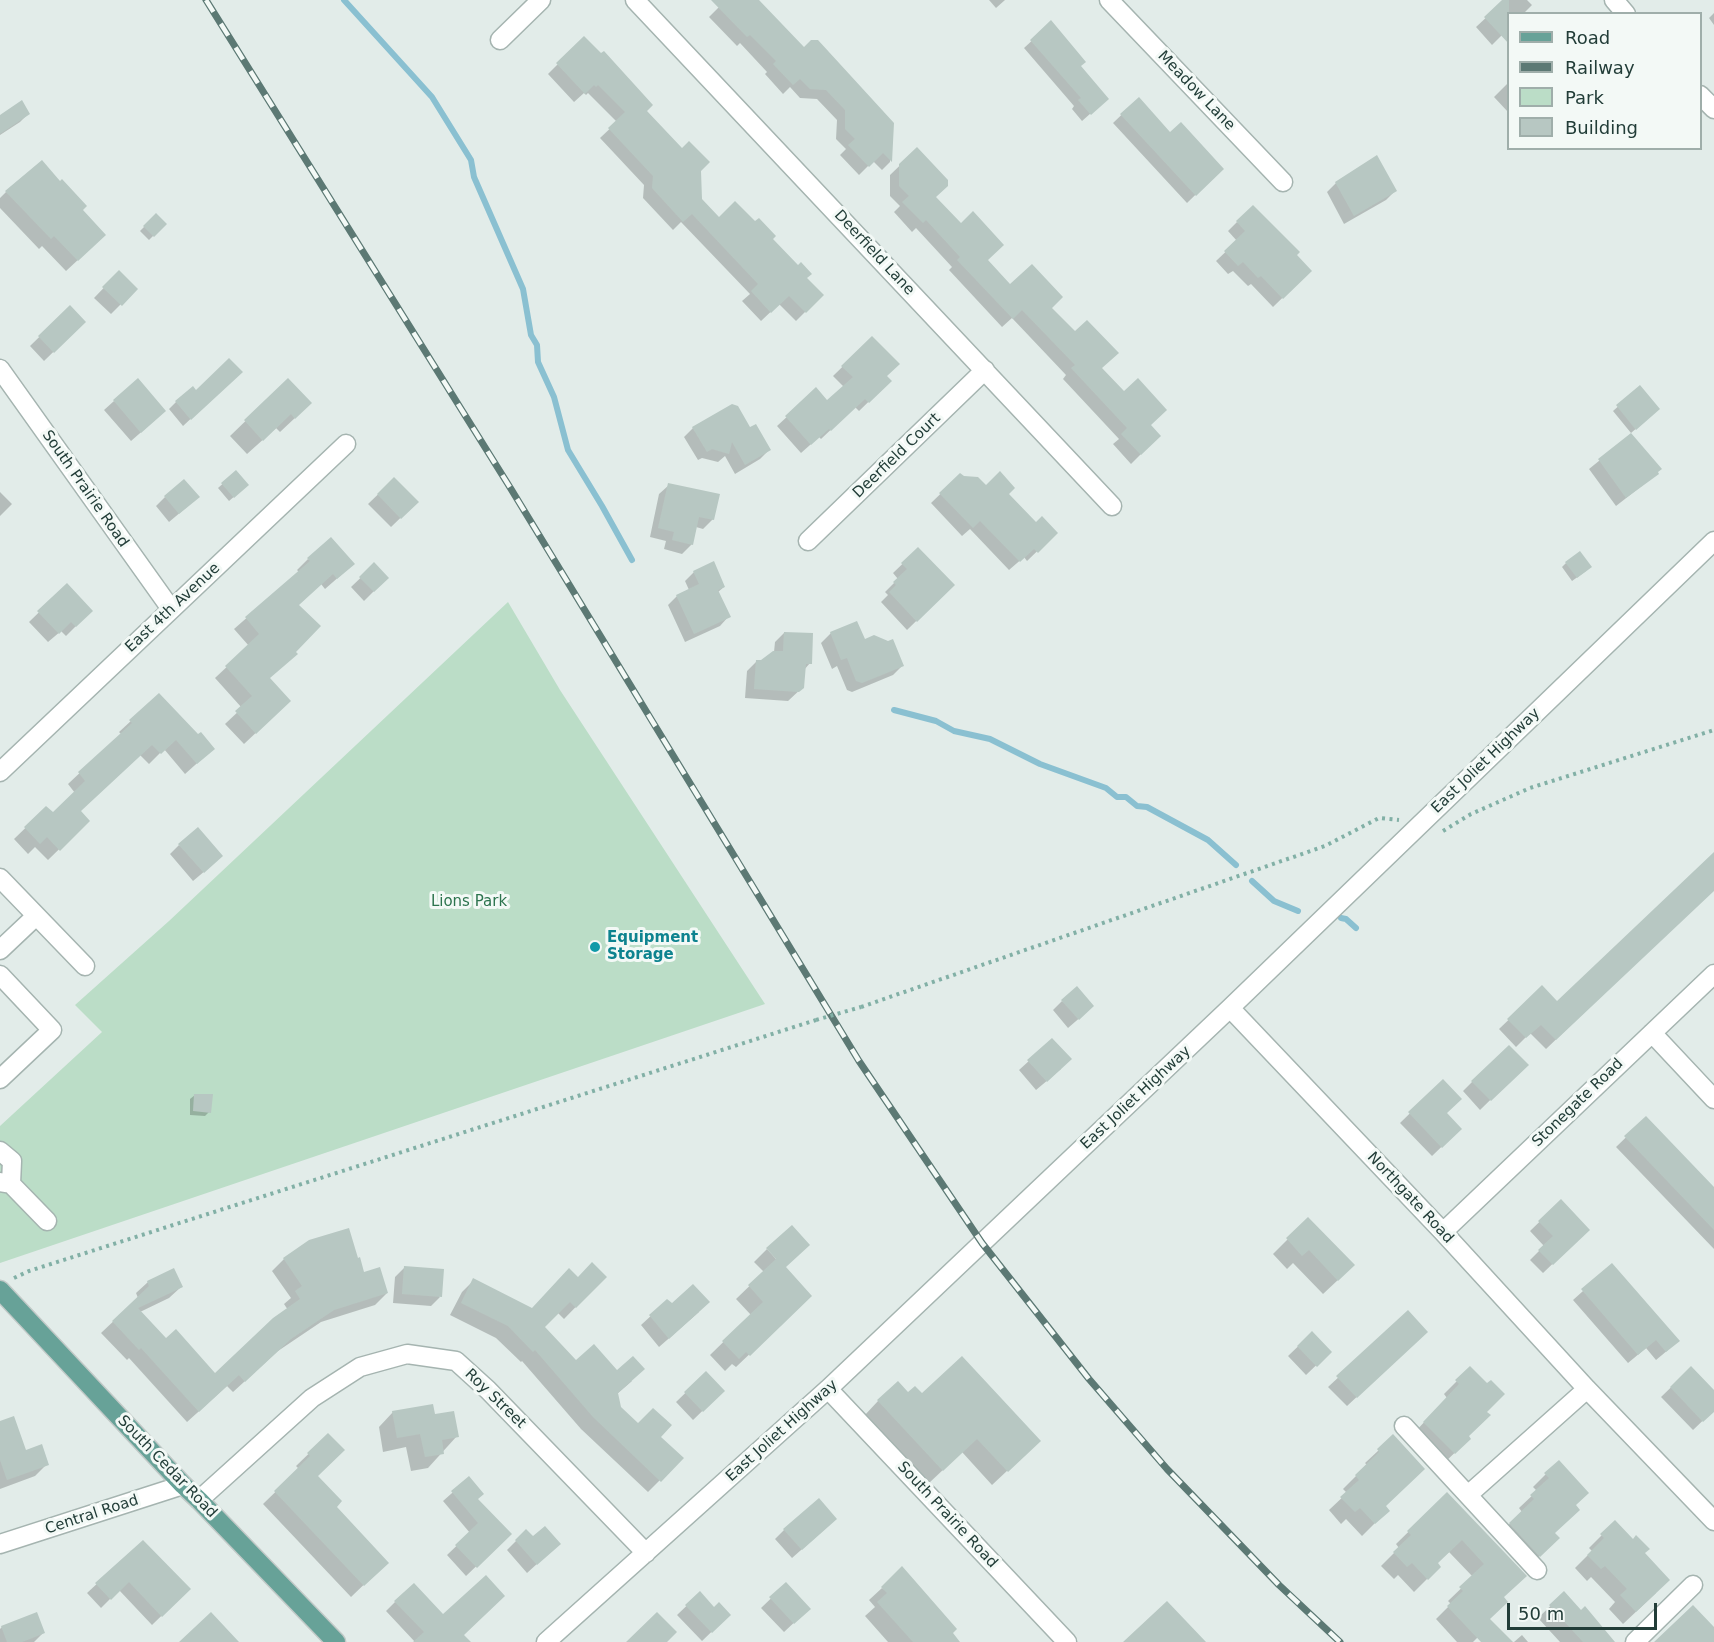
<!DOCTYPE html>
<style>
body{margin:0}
#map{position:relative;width:1714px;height:1642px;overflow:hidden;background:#e2ece9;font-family:"DejaVu Sans",sans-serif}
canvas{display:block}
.legend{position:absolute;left:1507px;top:12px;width:195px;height:138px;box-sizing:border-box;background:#f3f9f6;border:2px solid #9faeaa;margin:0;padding:8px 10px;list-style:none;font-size:18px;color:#223d38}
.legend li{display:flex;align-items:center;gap:12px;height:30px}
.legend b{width:30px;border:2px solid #9faeaa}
.scale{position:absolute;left:1507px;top:1603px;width:150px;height:27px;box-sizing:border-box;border:3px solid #223d38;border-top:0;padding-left:8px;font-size:18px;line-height:21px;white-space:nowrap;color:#223d38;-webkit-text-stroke:4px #f3f9f6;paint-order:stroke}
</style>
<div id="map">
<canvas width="1714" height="1642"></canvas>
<ul class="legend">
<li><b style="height:8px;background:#67a298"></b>Road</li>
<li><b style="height:8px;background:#5c7974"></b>Railway</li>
<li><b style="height:16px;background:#bbddc7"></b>Park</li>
<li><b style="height:16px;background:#b7c7c2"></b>Building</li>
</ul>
<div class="scale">50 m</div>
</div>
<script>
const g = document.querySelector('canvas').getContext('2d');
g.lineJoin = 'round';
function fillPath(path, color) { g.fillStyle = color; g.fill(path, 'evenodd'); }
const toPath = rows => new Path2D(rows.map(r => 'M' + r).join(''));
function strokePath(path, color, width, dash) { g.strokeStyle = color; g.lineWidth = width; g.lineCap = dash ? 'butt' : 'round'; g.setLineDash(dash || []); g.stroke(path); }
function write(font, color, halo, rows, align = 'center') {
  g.font = font + ' "DejaVu Sans",sans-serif'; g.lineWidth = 6; g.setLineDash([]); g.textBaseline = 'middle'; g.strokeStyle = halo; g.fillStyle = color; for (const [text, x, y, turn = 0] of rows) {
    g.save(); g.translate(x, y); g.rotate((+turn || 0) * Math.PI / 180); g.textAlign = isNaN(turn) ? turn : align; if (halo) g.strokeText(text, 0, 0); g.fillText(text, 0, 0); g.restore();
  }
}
fillPath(toPath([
 [508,602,560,690,765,1004,0,1263,0,1126,102,1032,75,1005,169,921]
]), '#bbddc7');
fillPath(toPath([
 [720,0,757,0,804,49,893,123,890,162,882,170,873,161,859,175,840,155,846,149,836,139,837,120,817,99,800,98,790,87,783,94,765,74,767,72,740,43,737,46,709,17,723,3],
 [989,0,1005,0,996,8],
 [1505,0,1527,0,1532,5,1523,14,1508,14,1508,29,1492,45,1476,27],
 [1714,13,1714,25,1709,18],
 [1051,23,1079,67,1099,106,1082,121,1072,109,1074,106,1024,48],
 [584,38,645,111,700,170,700,200,718,219,771,239,822,295,796,321,779,304,761,321,742,301,750,294,681,222,673,230,643,198,644,185,600,138,617,122,588,93,586,95,584,93,574,102,548,74],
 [1508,83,1508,112,1494,97],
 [1138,99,1170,134,1222,169,1187,203,1113,123],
 [28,114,20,122,0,135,0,120],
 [917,149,934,197,986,260,1010,286,1050,308,1159,436,1131,464,1113,444,1119,439,1063,379,1066,375,1012,318,1002,327,949,270,952,267,916,228,912,232,894,212,900,206,890,196,890,175],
 [1336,183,1395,191,1386,200,1344,224,1327,192],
 [6,192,81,210,93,246,66,271,42,246,39,249,0,208,0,198],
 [156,215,165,224,149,240,140,231],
 [1237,222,1295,255,1310,271,1273,307,1251,284,1248,286,1233,271,1228,274,1216,261,1237,241,1228,231],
 [119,272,136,289,111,314,94,298],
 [70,307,84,322,44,361,30,346],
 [872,338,885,376,890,381,859,411,855,407,821,439,819,437,801,453,777,426,816,390,827,402,844,387,833,376],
 [241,372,183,426,169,409,176,402],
 [288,380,296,417,280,432,276,428,247,454,230,436],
 [1640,387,1654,413,1631,433,1613,411],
 [114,401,155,420,131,441,104,410],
 [693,428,750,429,769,450,760,459,735,474,725,456,718,462,702,458,698,460,684,437],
 [1631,435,1657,474,1616,506,1589,469],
 [236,472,243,489,229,501,218,488],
 [960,475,986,487,1007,494,1036,524,1056,533,1027,561,1024,557,1009,570,970,529,962,536,931,503],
 [394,479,417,502,391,527,368,504],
 [669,485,713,519,703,529,696,527,692,544,682,554,664,549,666,541,650,537,659,494],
 [0,492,12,504,0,516],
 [165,497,188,506,169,522,156,506],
 [918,549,953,585,907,630,881,602,888,595,885,592,898,579,893,573],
 [308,559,341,575,325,589,321,584,297,606,269,679,278,712,244,744,225,724,242,708,215,678,249,646,234,629,299,572,297,570],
 [1566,563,1586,571,1572,581,1562,567],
 [374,565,387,578,364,601,351,587],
 [694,572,724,587,718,592,729,616,720,626,685,642,668,605,677,596,689,590,685,581],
 [67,585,91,611,66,636,61,631,48,642,29,622],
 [784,633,810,663,804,670,803,687,788,701,745,698,747,671,756,662,761,662,774,652,775,642],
 [831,633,864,641,902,666,893,675,852,692,847,690,837,666,832,669,821,643],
 [159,695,198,736,213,749,185,774,164,749,149,764,140,755,79,811,88,821,48,860,35,847,28,854,14,839,46,808,53,815,75,793,68,784,121,734,119,732],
 [179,845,212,865,193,881,170,854],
 [1714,857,1714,889,1546,1049,1530,1033,1516,1047,1499,1029,1542,988,1557,1003],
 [1062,1001,1083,1015,1068,1028,1053,1010],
 [1052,1040,1061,1069,1036,1090,1019,1070],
 [1526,1065,1480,1110,1463,1091,1472,1082],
 [1443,1081,1445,1113,1460,1129,1432,1156,1400,1123],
 [195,1095,209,1112,205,1116,190,1115,190,1099],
 [1646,1118,1714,1190,1714,1249,1616,1147],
 [1561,1201,1588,1230,1543,1273,1530,1260,1544,1246,1530,1231],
 [1308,1219,1339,1279,1323,1294,1293,1263,1287,1269,1273,1254],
 [767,1249,784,1268,797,1309,736,1367,732,1364,725,1371,710,1355,751,1315,736,1299,764,1272,754,1262],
 [284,1259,363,1274,387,1293,375,1305,321,1322,278,1351,233,1392,227,1386,187,1422,129,1358,127,1360,101,1333,138,1298,136,1293,148,1282,181,1287,169,1298,140,1312,166,1340,215,1375,288,1310,284,1304,291,1298,272,1271],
 [1612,1265,1668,1350,1656,1360,1646,1348,1628,1363,1573,1300],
 [405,1267,440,1297,431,1306,393,1303,395,1277],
 [605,1277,564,1319,557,1312,543,1327,576,1362,617,1373,632,1381,617,1394,619,1407,638,1425,659,1437,682,1458,648,1492,581,1429,522,1361,521,1362,496,1338,450,1315,462,1292,474,1280,532,1309,578,1279],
 [667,1301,672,1306,699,1312,659,1347,641,1325],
 [1408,1313,1417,1341,1347,1406,1328,1387],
 [1312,1333,1330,1352,1306,1375,1288,1356],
 [1470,1368,1485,1412,1467,1437,1469,1439,1441,1466,1412,1435,1447,1398,1444,1394],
 [1691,1368,1714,1393,1714,1410,1693,1430,1661,1397],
 [706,1373,723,1391,693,1420,676,1402],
 [908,1394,922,1395,1024,1455,992,1485,962,1452,928,1484,864,1416,878,1401],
 [393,1412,433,1416,457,1436,428,1468,411,1471,406,1447,383,1452,379,1427],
 [0,1423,25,1452,47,1464,35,1476,0,1489],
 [328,1435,316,1476,375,1574,351,1597,263,1504,299,1469,296,1466],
 [1393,1437,1384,1507,1375,1523,1362,1536,1346,1519,1341,1524,1329,1510,1347,1493,1343,1489,1367,1465,1365,1463],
 [1558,1462,1574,1506,1554,1533,1558,1538,1527,1568,1497,1536,1522,1512,1519,1508,1537,1491,1533,1487],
 [469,1478,477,1500,510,1534,466,1576,447,1555,470,1533,443,1501],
 [1447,1494,1503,1598,1488,1619,1492,1623,1473,1642,1457,1642,1436,1619,1451,1604,1448,1601,1473,1577,1449,1552,1436,1563,1439,1567,1414,1592,1398,1575,1394,1579,1381,1566,1399,1548,1396,1544],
 [1615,1522,1643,1553,1656,1593,1623,1624,1609,1609,1615,1602,1591,1577,1587,1581,1575,1568,1592,1551,1589,1548],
 [826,1528,792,1558,775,1539,784,1530],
 [526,1531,549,1553,527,1573,507,1550],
 [142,1542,189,1589,152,1625,119,1590,101,1608,87,1593],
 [786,1584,799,1618,784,1632,761,1608],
 [882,1588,951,1633,957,1642,888,1642,865,1616,875,1607,869,1600],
 [700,1593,714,1609,729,1615,702,1641,677,1615],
 [1564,1593,1581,1612,1614,1642,1560,1642,1538,1618],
 [395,1602,443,1617,455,1642,415,1642,386,1611],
 [2,1627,43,1633,34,1642,0,1642,0,1629],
 [1522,1635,1528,1642,1514,1642]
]), '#0003');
strokePath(toPath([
 [344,0,432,97,471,160,474,177,523,289,531,335,537,345,538,362,554,397,568,450,602,506,632,560],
 [894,710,936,721,954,731,990,739,1040,764,1106,788,1117,797,1126,797,1137,806,1147,807,1208,840,1236,865],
 [1252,881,1274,901,1298,911],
 [1341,918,1346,919,1356,928]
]), '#8ac0d1', 6);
fillPath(toPath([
 [711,0,759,0,804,47,811,40,818,40,894,123,892,162,883,153,869,167,848,145,855,139,845,129,845,110,826,90,810,89,800,79,793,85,773,64,776,61,750,35,747,37],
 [1502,0,1509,0,1509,44,1484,17],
 [1051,20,1086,62,1081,66,1109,99,1091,115,1078,100,1081,98,1030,40],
 [584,36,601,53,604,51,653,105,647,111,682,148,689,141,710,162,701,171,702,199,719,217,735,201,755,221,759,218,776,236,773,239,798,265,801,262,812,274,807,278,824,295,806,313,789,296,771,313,751,291,758,284,692,214,683,222,652,188,653,176,608,128,625,112,598,85,596,87,594,85,585,94,556,63],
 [1139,97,1170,132,1181,122,1224,169,1196,196,1120,114],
 [22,100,30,114,0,134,0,115],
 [917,147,948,180,948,186,936,197,961,223,973,211,1004,245,988,260,1010,284,1032,264,1063,297,1052,308,1075,331,1087,320,1119,353,1102,368,1124,391,1138,378,1167,410,1151,425,1161,436,1141,455,1121,434,1127,428,1071,368,1075,365,1022,310,1013,319,957,260,960,257,926,220,923,223,902,202,909,196,899,186,899,164],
 [1377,155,1397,191,1354,216,1335,182],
 [42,160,60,181,62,179,87,206,83,210,106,235,78,261,54,236,51,239,5,191],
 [1253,205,1300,252,1297,255,1312,271,1283,299,1261,276,1258,278,1243,262,1238,266,1224,251,1245,231,1236,221],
 [156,213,167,224,154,237,143,226],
 [119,270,138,289,122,306,102,287],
 [70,305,86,322,54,353,38,336],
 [872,336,900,364,887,376,892,381,869,403,865,399,831,431,829,429,811,445,785,416,816,387,827,400,853,377,841,366],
 [229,358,243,372,191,420,175,401,193,386,196,390],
 [138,378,166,411,141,433,113,400],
 [288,378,312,403,295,419,291,414,263,441,244,420],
 [1640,385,1660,409,1636,430,1616,405],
 [732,404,738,406,750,427,756,424,771,450,745,465,732,442,729,454,712,449,707,452,692,427],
 [1631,433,1662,469,1658,472,1659,474,1626,498,1598,459],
 [236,470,249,485,234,498,221,483],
 [1000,471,1015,488,1009,494,1036,522,1042,516,1058,533,1038,553,1034,549,1020,562,980,521,973,528,939,493,960,473,964,476,978,477,986,485],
 [394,477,419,502,401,519,377,494],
 [184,479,200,497,179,514,164,496],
 [668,483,720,494,714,520,699,517,693,545,672,540,674,532,658,528],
 [331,537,355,564,337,579,333,574,299,605,321,626,296,652,298,654,270,678,291,701,256,734,235,711,252,696,225,666,259,634,245,617,310,561,307,558],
 [918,547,955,585,917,622,889,592,896,585,893,582,907,569,901,563],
 [1580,551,1592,567,1577,578,1565,562],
 [714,561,725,587,718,590,731,617,694,634,676,595,699,584,693,571],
 [374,562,389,578,374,592,359,577],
 [67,583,93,611,76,627,71,622,59,634,37,611],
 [857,621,865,639,874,635,888,641,893,639,904,666,862,683,856,681,847,658,841,660,830,632],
 [784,632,813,633,812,664,806,664,804,688,799,692,754,689,756,660,761,660,773,651,783,651],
 [159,693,198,734,201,732,215,749,197,764,176,740,161,754,152,745,81,811,90,821,60,851,47,837,40,844,24,827,46,806,53,812,85,781,78,772,132,723,129,720],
 [198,827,223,856,204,873,178,844],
 [1714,852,1714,891,1556,1040,1541,1025,1526,1038,1507,1019,1542,985,1557,1001],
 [1077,986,1094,1006,1079,1020,1061,1000],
 [1052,1038,1072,1059,1047,1082,1027,1060],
 [1509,1045,1529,1065,1491,1101,1471,1081],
 [1443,1079,1462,1099,1447,1113,1462,1129,1442,1148,1408,1112],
 [194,1094,213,1094,211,1113,193,1111],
 [1646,1116,1714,1187,1714,1230,1624,1136],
 [1561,1199,1590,1230,1553,1265,1538,1250,1553,1236,1538,1221],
 [1308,1217,1355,1265,1338,1281,1309,1250,1302,1256,1286,1238],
 [792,1225,810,1245,786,1267,812,1296,750,1356,746,1352,739,1359,722,1341,763,1302,748,1285,776,1259,766,1248],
 [349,1228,358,1258,360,1257,364,1272,380,1267,388,1293,334,1310,291,1339,245,1382,239,1375,199,1412,141,1348,139,1350,112,1321,149,1286,147,1281,174,1268,183,1287,138,1308,166,1338,176,1329,215,1373,273,1318,300,1299,295,1291,302,1286,283,1258,309,1240],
 [592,1262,607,1277,576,1308,570,1302,545,1327,576,1360,594,1344,617,1370,633,1356,645,1369,618,1393,621,1407,638,1423,653,1408,672,1425,661,1437,684,1458,661,1482,593,1417,535,1350,533,1352,508,1326,461,1303,473,1278,532,1308,569,1268,578,1277],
 [1612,1263,1680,1341,1666,1352,1656,1340,1638,1355,1581,1289],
 [404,1266,444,1269,442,1297,402,1294],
 [693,1284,710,1302,669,1339,649,1315,667,1299,672,1303],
 [1408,1310,1428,1332,1357,1398,1336,1376],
 [1312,1331,1332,1352,1317,1367,1297,1346],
 [962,1356,1041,1441,1008,1472,977,1439,943,1471,877,1400,898,1381,908,1392,915,1386,922,1393],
 [1470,1366,1487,1383,1491,1380,1505,1394,1487,1412,1491,1415,1469,1436,1471,1439,1455,1454,1423,1422,1459,1384,1455,1380],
 [1691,1366,1714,1390,1714,1412,1703,1422,1670,1387],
 [706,1371,725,1391,703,1412,684,1392],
 [433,1404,435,1414,454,1411,459,1437,442,1440,444,1454,425,1457,420,1434,397,1438,392,1411],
 [14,1416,26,1450,42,1444,49,1465,7,1480,0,1460,0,1421],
 [328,1433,345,1450,318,1476,342,1501,337,1507,389,1563,364,1586,274,1491,310,1456,307,1453],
 [1393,1434,1425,1469,1386,1506,1390,1511,1375,1524,1360,1508,1355,1512,1340,1497,1359,1480,1355,1475,1379,1452,1377,1449],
 [1559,1460,1589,1493,1576,1505,1580,1510,1555,1533,1560,1538,1540,1557,1509,1523,1534,1499,1530,1495,1549,1478,1544,1473],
 [469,1476,484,1494,478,1499,512,1534,477,1568,455,1545,478,1523,451,1491],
 [1447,1492,1527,1576,1504,1597,1508,1602,1490,1619,1513,1642,1481,1642,1447,1606,1463,1591,1459,1587,1484,1564,1462,1540,1438,1563,1441,1567,1428,1580,1412,1563,1407,1567,1393,1552,1411,1535,1407,1531],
 [819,1498,837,1519,802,1550,783,1529],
 [1615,1520,1633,1539,1636,1535,1650,1549,1645,1553,1670,1580,1636,1612,1620,1595,1627,1589,1605,1566,1601,1569,1587,1555,1604,1538,1600,1534],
 [545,1526,561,1544,537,1565,515,1540,526,1529,533,1536],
 [143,1540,191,1589,162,1617,129,1582,111,1600,95,1583],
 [902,1566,957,1629,953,1633,960,1642,913,1642,877,1602,887,1593,881,1587],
 [486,1575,505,1596,464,1635,471,1642,413,1642,424,1632,394,1601,414,1583,443,1614],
 [786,1582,811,1609,794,1624,769,1597],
 [700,1591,714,1607,719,1602,731,1615,712,1633,685,1605],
 [1564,1591,1581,1610,1585,1606,1615,1642,1583,1642,1549,1605],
 [1167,1601,1206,1642,1123,1642],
 [1693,1605,1714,1627,1714,1642,1654,1642],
 [37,1612,45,1633,22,1642,7,1642,1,1626],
 [211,1612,239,1642,179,1642],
 [657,1612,677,1632,667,1642,626,1642]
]), '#b7c7c2');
const minor = toPath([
 [635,0,1112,506],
 [1109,0,1283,182],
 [1614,0,1626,14],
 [500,40,541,0],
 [1700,95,1714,109],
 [0,369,171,609],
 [808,541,985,370],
 [0,772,346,444],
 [0,878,85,966],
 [0,950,36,916],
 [0,975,52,1030,0,1079],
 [1230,1008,1443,1232,1587,1389,1714,1521],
 [1652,1033,1714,1099],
 [0,1151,12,1161,11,1184],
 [0,1182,11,1184,47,1221],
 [1443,1232,1714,974],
 [828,1389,1067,1642],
 [1404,1426,1537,1570],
 [1468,1495,1587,1389],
 [199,1500,312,1398,360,1367,407,1354,456,1361,488,1390,646,1553],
 [0,1544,183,1485],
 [546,1642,828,1389,1230,1008,1714,541],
 [1635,1642,1693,1585]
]);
const major = toPath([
 [0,1290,183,1485,199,1500,336,1642]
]);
strokePath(minor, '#a5b4b0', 21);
strokePath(major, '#c1c9c7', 21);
strokePath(toPath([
 [1443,831,1471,814,1530,788,1714,730],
 [861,1007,1325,846,1379,818,1399,820],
 [14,1278,29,1271,816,1020]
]), '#82b0a6', 4, [3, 4.5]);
strokePath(minor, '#fff', 18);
strokePath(major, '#67a298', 18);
const rail = toPath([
 [206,0,511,489,859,1061,982,1243,1089,1379,1167,1469,1279,1585,1340,1642]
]);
strokePath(rail, '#5c7974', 7);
strokePath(rail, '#f3f9f6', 4.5, [14]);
strokePath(toPath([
 [816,1020,861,1007]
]), '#82b0a6', 4, [3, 4.5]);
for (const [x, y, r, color] of [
 [595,947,6,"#0f9aa8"]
]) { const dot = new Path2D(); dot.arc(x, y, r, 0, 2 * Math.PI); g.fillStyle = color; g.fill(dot); strokePath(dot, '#f3f9f6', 2); }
write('15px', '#223d38', '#f3f9f6', [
 ["Meadow Lane",1196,91,46],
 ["Deerfield Lane",874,253,47],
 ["Deerfield Court",897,456,-44],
 ["South Prairie Road",85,489,55],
 ["East 4th Avenue",173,608,-43],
 ["East Joliet Highway",1486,761,-44],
 ["East Joliet Highway",1136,1098,-43],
 ["Stonegate Road",1578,1103,-44],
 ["Northgate Road",1410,1198,47],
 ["Roy Street",495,1399,44],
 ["East Joliet Highway",782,1431,-42],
 ["South Cedar Road",167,1467,46],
 ["Central Road",92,1515,-18],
 ["South Prairie Road",947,1515,47]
]);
write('15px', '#2c744e', '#f3f9f6', [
 ["Lions Park",469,902]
]);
write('bold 15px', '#0d838f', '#f3f9f6', [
 ["Equipment",607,938],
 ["Storage",607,955]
], 'left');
</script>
